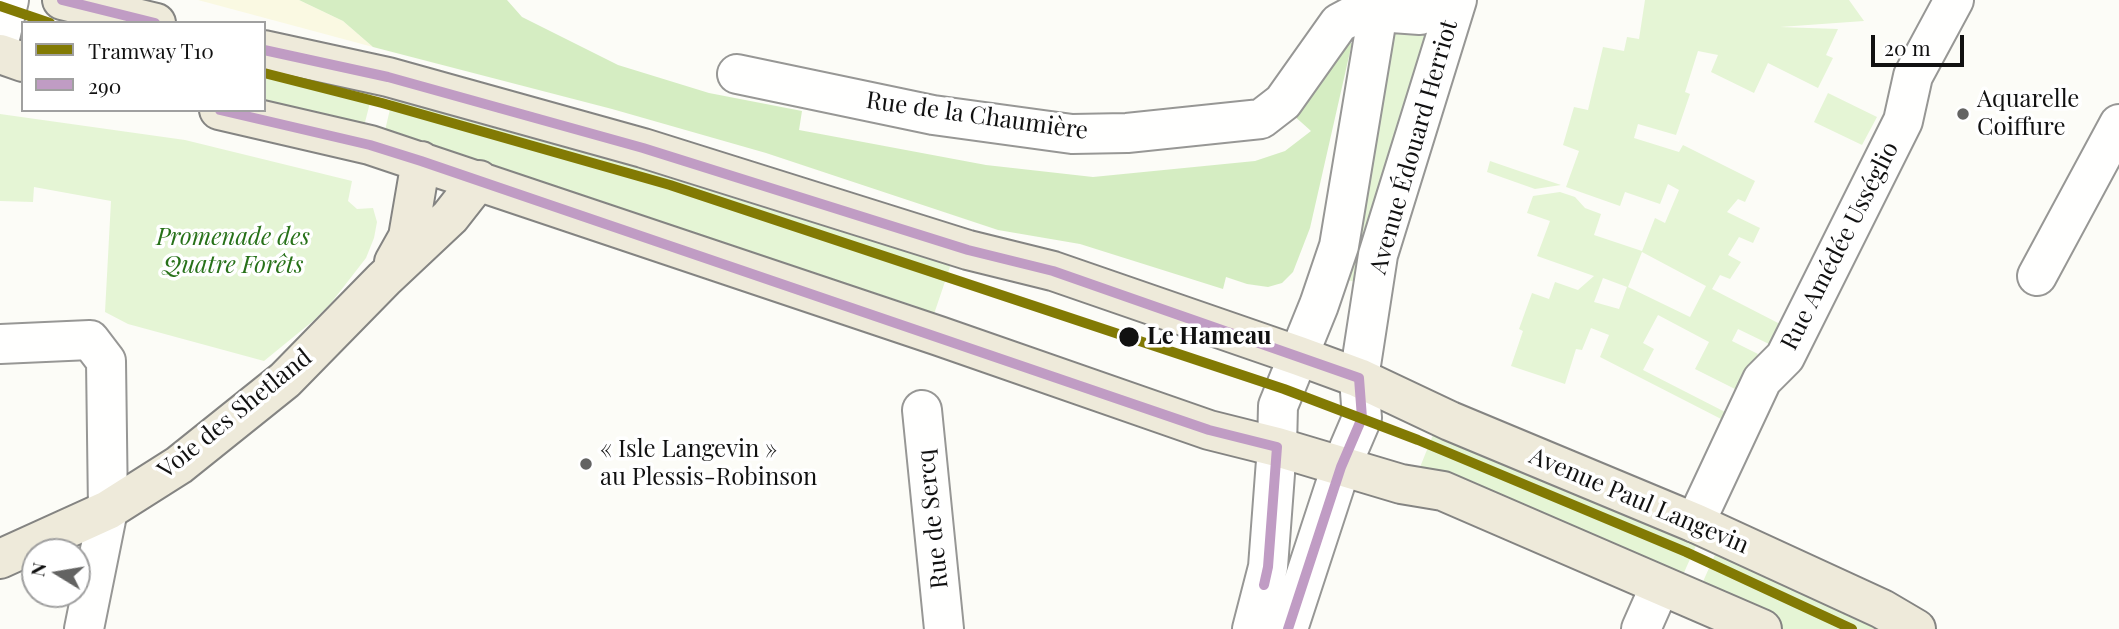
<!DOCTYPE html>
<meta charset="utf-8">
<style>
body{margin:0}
#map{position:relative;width:2119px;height:629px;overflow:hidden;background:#fcfcf7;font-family:"Playfair Display",serif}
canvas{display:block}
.legend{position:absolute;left:21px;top:21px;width:245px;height:91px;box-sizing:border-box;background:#fff;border:2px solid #a0a0a0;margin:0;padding:9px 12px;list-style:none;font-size:21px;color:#111}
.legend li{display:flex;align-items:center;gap:14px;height:35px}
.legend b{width:35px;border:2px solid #a0a0a0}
.north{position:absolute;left:21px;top:538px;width:70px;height:70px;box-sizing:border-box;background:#fff;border:2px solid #a0a0a0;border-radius:50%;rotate:281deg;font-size:19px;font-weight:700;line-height:28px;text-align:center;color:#111}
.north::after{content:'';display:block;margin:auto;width:24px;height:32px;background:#636362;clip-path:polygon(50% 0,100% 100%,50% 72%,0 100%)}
.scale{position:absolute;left:1871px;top:35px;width:93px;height:32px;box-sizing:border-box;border:4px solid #111;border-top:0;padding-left:9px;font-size:21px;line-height:24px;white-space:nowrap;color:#111;-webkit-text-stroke:5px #fff;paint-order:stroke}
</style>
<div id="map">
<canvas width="2119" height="629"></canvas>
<ul class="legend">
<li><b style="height:9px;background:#827a04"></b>Tramway T10</li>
<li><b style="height:9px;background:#c09cc4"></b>290</li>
</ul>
<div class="north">N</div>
<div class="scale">20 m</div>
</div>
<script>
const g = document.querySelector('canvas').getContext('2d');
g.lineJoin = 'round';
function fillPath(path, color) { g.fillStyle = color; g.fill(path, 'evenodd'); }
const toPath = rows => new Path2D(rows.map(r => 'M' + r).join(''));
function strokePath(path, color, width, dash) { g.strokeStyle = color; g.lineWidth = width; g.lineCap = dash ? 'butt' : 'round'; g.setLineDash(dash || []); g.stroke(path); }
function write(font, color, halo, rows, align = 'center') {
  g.font = font + ' "Playfair Display",serif'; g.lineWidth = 7; g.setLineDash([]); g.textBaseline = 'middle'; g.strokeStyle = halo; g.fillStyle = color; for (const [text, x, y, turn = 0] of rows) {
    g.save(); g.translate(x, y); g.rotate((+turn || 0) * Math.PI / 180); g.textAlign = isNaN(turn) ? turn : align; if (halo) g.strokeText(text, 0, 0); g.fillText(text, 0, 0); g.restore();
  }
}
fillPath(toPath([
 [198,0,299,0,343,21,373,47]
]), '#faf9e2');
fillPath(toPath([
 [1645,0,1849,0,1864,21,1780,27,1838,29,1826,55,1833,58,1818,88,1768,63,1754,93,1711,72,1718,55,1698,51,1685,92,1690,94,1676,135,1638,124,1634,138,1679,152,1683,145,1755,181,1745,202,1738,199,1727,212,1760,228,1753,243,1739,237,1728,255,1741,262,1730,279,1720,275,1712,289,1780,324,1769,344,1738,329,1732,341,1758,354,1739,391,1695,369,1709,342,1658,315,1643,343,1654,349,1643,370,1729,414,1725,421,1600,357,1609,335,1591,328,1582,350,1576,349,1565,384,1511,366,1523,331,1519,329,1532,293,1549,299,1555,282,1578,290,1594,276,1537,256,1550,221,1527,213,1533,196,1560,192,1575,197,1585,208,1601,214,1594,235,1642,251,1655,218,1665,223,1679,190,1668,184,1660,204,1625,192,1620,206,1566,187,1579,151,1563,145,1574,107,1588,110,1603,47,1624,51,1627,37,1639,39],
 [1642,252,1706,286,1690,317,1628,287],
 [1603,278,1627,287,1619,309,1594,302],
 [1388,28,1427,28,1359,283,1344,279],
 [264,59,375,83,362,134,264,105],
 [395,88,955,252,933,317,916,306,402,142,383,139],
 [1828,93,1877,117,1862,145,1814,122],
 [0,114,185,140,352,181,348,201,357,209,373,208,377,222,374,238,366,258,331,303,313,321,264,361,128,324,105,312,111,201,34,187,33,202,0,201],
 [1490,161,1522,172,1561,185,1535,189,1487,172],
 [1435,430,1699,539,1678,586,1416,477],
 [1718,548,1890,629,1783,629,1726,602,1697,595]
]), '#e5f5d5');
fillPath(toPath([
 [299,0,507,0,522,17,618,65,709,93,802,111,799,130,986,165,1093,177,1255,161,1285,151,1311,131,1292,114,1333,45,1352,43,1310,228,1293,272,1282,283,1268,287,1247,284,1226,277,1223,289,1080,244,998,230,766,153,612,109,373,47,343,21]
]), '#d5edc2');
const minor = toPath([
 [0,38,9,0],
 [737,74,933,115,1072,134,1127,133,1261,119,1283,102,1339,23,1356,14,1378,12,1420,15,1449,0],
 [2037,276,2119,124],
 [0,344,90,340,106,361,108,510,84,629],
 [922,410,944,629],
 [1695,523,1762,380,1785,357,1903,121,1913,76,1954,0],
 [1252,629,1268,567,1277,447,1278,406,1319,305,1339,246,1380,0],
 [1288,629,1341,467,1362,418,1359,378,1378,255,1457,0],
 [1641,629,1660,586]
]);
const major = toPath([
 [62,0,156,23],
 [264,50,388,77,643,148,968,250,1053,271,1299,356,1359,378,1450,421,1695,523,1882,609,1916,629],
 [0,54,23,62],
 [219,110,370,145,939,336,1209,430,1277,447,1401,484,1443,491,1762,629],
 [394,262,408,237,421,161],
 [0,559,108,510,179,465,285,380,384,279,450,217,479,180]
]);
strokePath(minor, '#979795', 42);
strokePath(major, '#848482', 42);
strokePath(minor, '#fffffe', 38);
strokePath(major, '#eeeada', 38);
strokePath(toPath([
 [62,0,155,23],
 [264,50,388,77,643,148,968,250,1053,271,1359,378,1362,418,1341,467,1288,629],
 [220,110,370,145,421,161,1209,430,1277,447,1268,567,1264,585]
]), '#c09cc4', 10);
strokePath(toPath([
 [0,6,50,23],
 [264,73,382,103,670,185,1284,389,1418,440,1686,552,1852,629]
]), '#827a04', 10);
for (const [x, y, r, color] of [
 [1963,114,7,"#636362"],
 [1129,337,11,"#111"],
 [586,464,7,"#636362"]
]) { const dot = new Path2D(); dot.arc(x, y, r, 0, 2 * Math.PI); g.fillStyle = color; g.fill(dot); strokePath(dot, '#fff', 2.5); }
write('24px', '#111', '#fff', [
 ["Aquarelle",1977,100],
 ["Coiffure",1977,128],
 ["« Isle Langevin »",600,450],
 ["au Plessis-Robinson",600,478]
], 'left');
write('24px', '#111', '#fff', [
 ["Rue de la Chaumière",977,116,8],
 ["Avenue Édouard Herriot",1414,147,-74],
 ["Rue Amédée Usséglio",1840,246,-63],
 ["Voie des Shetland",235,414,-39],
 ["Avenue Paul Langevin",1639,501,23],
 ["Rue de Sercq",933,519,-96]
]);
write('italic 24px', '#277119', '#fff', [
 ["Promenade des",233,238],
 ["Quatre Forêts",233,266]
]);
write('bold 24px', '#111', '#fff', [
 ["Le Hameau",1147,337]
], 'left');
</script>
